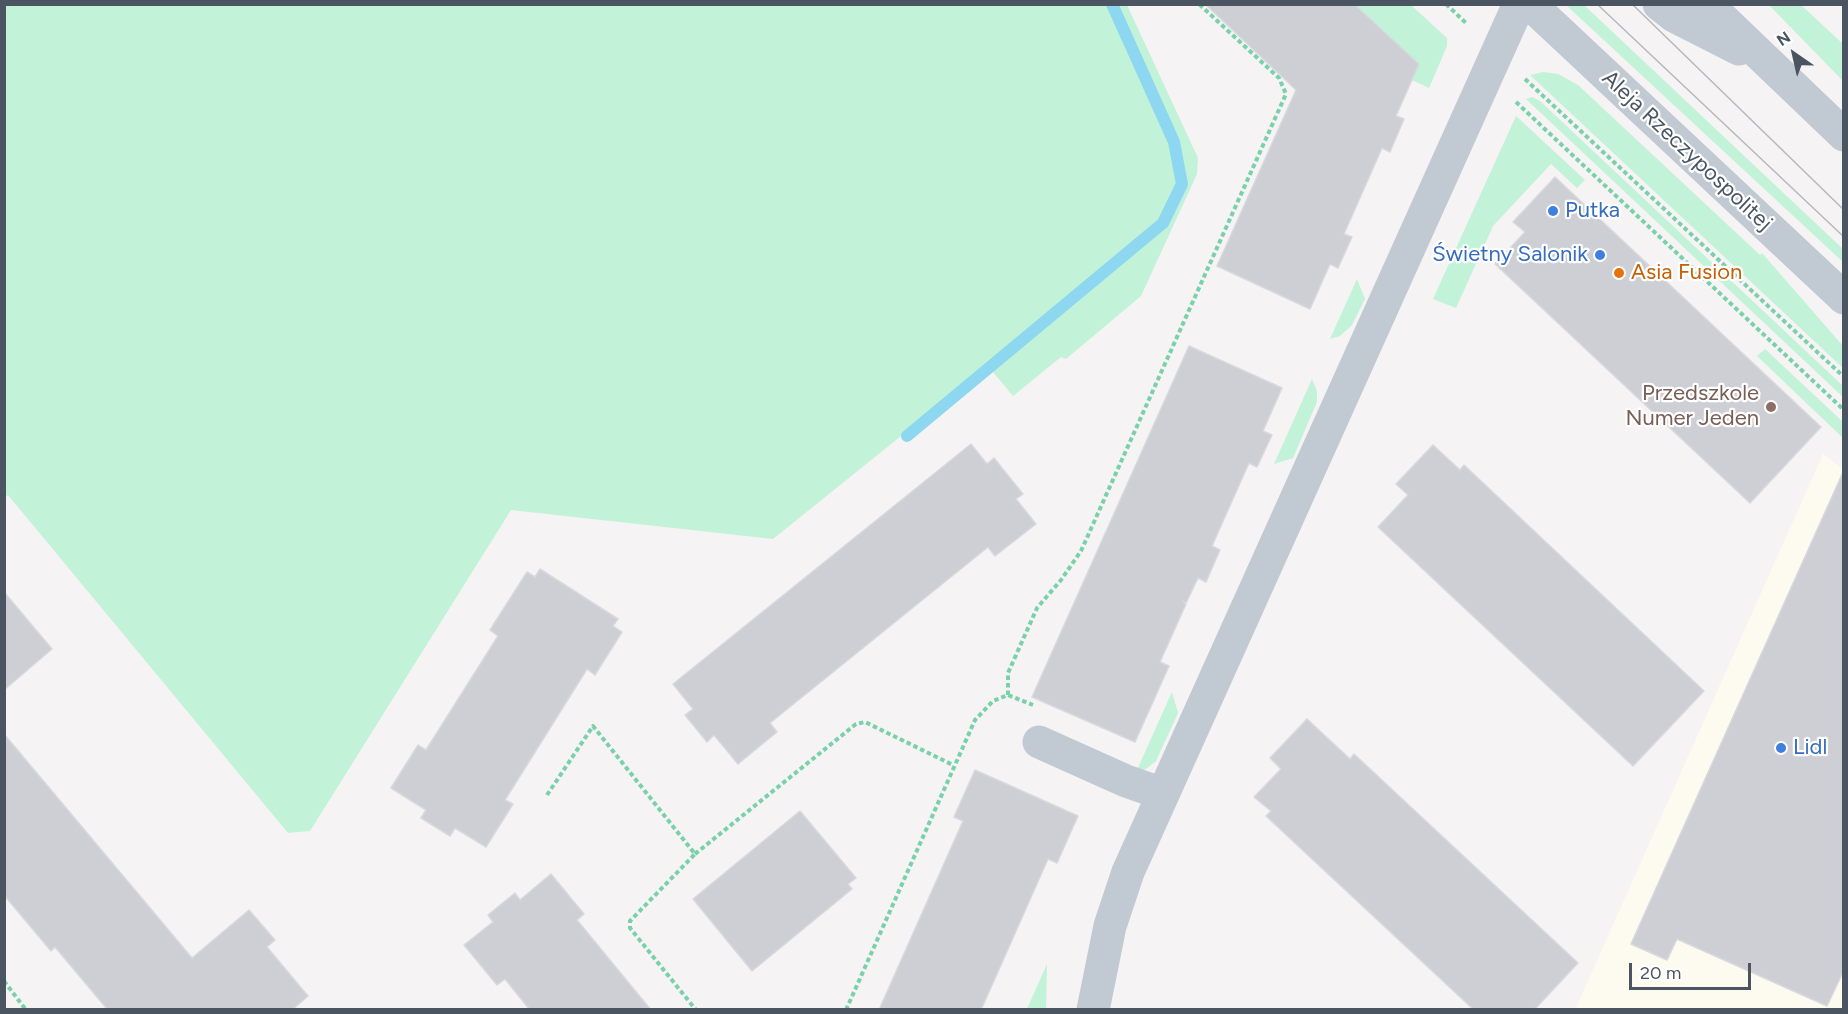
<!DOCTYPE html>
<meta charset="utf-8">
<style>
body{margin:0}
#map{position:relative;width:1848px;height:1014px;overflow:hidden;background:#f5f3f3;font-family:Figtree,sans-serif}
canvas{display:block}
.frame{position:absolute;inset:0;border:6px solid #4a5561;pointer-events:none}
.north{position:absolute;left:1764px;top:24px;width:60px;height:60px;-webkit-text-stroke:4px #fff;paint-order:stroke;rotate:326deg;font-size:16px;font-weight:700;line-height:24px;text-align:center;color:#4a5561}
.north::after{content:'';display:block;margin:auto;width:21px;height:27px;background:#4a5561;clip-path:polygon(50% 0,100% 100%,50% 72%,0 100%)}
.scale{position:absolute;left:1629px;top:963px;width:122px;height:27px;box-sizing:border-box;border:3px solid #4a5561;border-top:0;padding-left:8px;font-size:18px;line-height:21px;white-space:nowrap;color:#4a5561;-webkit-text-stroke:4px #fff;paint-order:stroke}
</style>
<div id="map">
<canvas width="1848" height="1014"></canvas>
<div class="frame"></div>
<div class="north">N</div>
<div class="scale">20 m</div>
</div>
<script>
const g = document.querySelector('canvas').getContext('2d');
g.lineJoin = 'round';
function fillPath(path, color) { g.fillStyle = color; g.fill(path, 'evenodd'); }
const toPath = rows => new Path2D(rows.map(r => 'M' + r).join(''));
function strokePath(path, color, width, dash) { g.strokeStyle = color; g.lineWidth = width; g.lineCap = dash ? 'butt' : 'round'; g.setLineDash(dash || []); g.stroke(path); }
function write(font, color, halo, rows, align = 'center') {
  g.font = font + ' Figtree,sans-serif'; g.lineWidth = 4.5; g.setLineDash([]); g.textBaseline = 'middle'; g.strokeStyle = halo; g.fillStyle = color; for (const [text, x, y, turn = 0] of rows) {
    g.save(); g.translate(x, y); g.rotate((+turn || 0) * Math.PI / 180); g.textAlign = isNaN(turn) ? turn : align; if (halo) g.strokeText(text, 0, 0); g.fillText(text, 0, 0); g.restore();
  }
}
fillPath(toPath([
 [1823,454,1844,470,1843,1009,1575,1010]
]), '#fdfaef');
fillPath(toPath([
 [5,4,1127,5,1198,158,1197,174,1141,296,1066,359,1061,357,1013,396,988,366,773,539,511,510,310,831,288,833,8,495,5,497],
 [1354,5,1411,5,1447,38,1447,46,1429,88,1412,80,1419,64],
 [1566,5,1584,5,1843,249,1843,262],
 [1769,5,1801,5,1843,44,1843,81],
 [1543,72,1558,74,1578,85,1760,255,1762,253,1843,346,1843,368,1530,75],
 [1532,97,1540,101,1843,386,1843,397,1526,99],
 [1516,116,1585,180,1577,188,1551,164,1493,226,1456,308,1433,299],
 [1357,279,1365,299,1352,325,1340,336,1330,339],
 [1765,349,1843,422,1843,438,1757,356],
 [1312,379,1317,391,1317,402,1293,458,1274,464],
 [1172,692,1178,713,1156,761,1146,769,1136,772],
 [1047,964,1046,1009,1027,1009]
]), '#c2f2d7');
strokePath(toPath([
 [907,436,1163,223,1182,184,1174,142,1112,4]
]), '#8ed7f0', 12);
const building = toPath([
 [1205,4,1354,4,1419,64,1396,116,1404,119,1390,152,1382,148,1344,234,1352,237,1338,268,1330,264,1310,309,1217,266,1296,90,1205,4],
 [1555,177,1821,427,1750,503,1495,264,1525,232,1513,222,1555,177],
 [1189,346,1282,388,1263,431,1272,435,1257,467,1249,463,1212,546,1220,550,1206,582,1198,578,1186,603,1183,601,1186,604,1160,662,1169,666,1135,742,1032,697,1189,346],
 [971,444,987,464,994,458,1023,494,1016,499,1036,524,995,556,988,547,770,723,777,732,738,764,714,735,707,742,685,715,693,709,673,684,971,444],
 [1433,445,1460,470,1464,465,1704,691,1633,766,1378,527,1408,495,1396,484,1433,445],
 [1844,470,1844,970,1827,1006,1677,939,1667,960,1631,944,1844,470],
 [540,569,618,619,613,626,622,632,595,675,587,669,505,800,513,804,486,847,455,828,450,836,421,818,426,810,391,788,418,745,426,750,498,636,490,630,527,572,535,577,540,569],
 [4,592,52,649,4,690,4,592],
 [1307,719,1350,759,1354,754,1578,963,1534,1010,1474,1010,1266,816,1271,811,1254,797,1281,769,1270,758,1307,719],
 [4,734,192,958,249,910,275,940,267,947,308,996,292,1010,108,1010,55,947,51,951,4,895,4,734],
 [975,770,1078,816,1057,863,1048,859,981,1010,879,1010,963,821,954,817,975,770],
 [800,811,856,878,848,884,852,889,752,971,693,899,800,811],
 [551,874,584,914,577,920,651,1010,530,1010,505,979,497,985,464,945,493,922,488,915,515,893,520,900,551,874]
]);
fillPath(building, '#cdcfd5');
strokePath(building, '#d7d9de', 1.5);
strokePath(toPath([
 [1446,4,1467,24],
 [1525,79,1844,377],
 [1516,102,1844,410],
 [1008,695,1008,673,1037,608,1061,580,1081,551,1286,94,1279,78,1199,4],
 [547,795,593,726,695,854,630,921,630,928,696,1010],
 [695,854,856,724,865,722,953,765],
 [4,981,26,1010],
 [846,1010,975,720,993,701,1008,695,1033,705]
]), '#78d1a9', 4, [4.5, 3]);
strokePath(toPath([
 [1530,4,1844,298],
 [1659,4,1674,16,1739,49],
 [1707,4,1844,135],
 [1039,742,1126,781,1163,794],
 [1093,1010,1110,926,1128,872,1519,4]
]), '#c1c9d2', 33);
strokePath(toPath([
 [1597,4,1844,237],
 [1632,4,1844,210]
]), '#b5b8bd', 1.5);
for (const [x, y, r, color] of [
 [1553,211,6,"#3f7fe0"],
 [1600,255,6,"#3f7fe0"],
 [1619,273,6,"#e8710a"],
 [1771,407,6,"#8d6e63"],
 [1781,748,6,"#3f7fe0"]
]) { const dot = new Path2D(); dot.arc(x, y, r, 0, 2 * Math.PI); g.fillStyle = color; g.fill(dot); strokePath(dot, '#fff', 2); }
write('22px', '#4a5561', '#fff', [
 ["Aleja Rzeczypospolitej",1687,151,43]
]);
write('22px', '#366cbe', '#fff', [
 ["Putka",1565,211],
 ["Świetny Salonik",1588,255,"right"],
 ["Lidl",1793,748]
], 'left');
write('22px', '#c56008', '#fff', [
 ["Asia Fusion",1631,273]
], 'left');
write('22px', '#785e54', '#fff', [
 ["Przedszkole",1759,394],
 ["Numer Jeden",1759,419]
], 'right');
</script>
